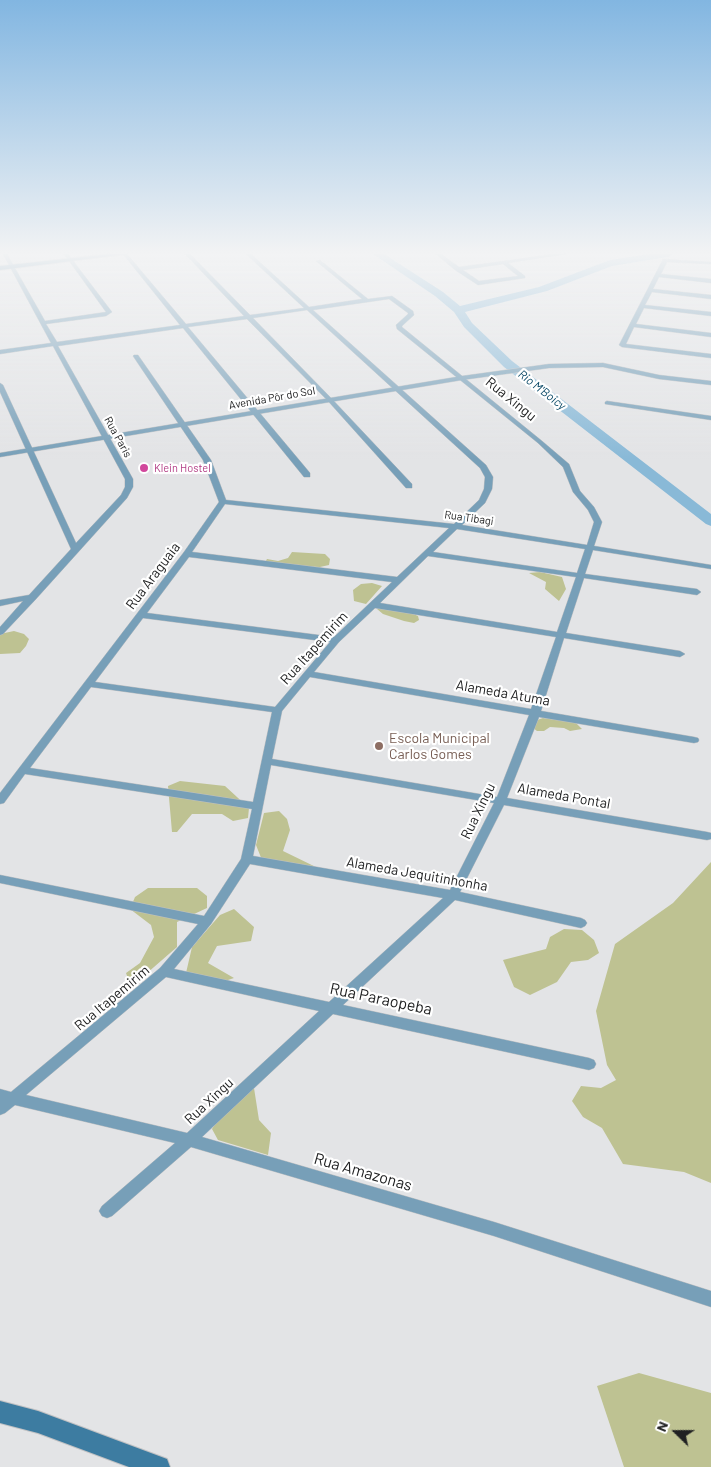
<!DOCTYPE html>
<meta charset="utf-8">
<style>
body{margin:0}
#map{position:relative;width:711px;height:1467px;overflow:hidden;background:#e3e4e6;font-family:Barlow,sans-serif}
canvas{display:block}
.north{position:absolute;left:651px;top:1407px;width:50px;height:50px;-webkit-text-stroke:4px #fff;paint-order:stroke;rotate:292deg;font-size:14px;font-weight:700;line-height:20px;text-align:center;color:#202122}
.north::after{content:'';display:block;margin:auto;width:18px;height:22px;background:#202122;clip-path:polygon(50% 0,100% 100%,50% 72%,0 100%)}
</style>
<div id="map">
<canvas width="711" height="1467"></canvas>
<div class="north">N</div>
</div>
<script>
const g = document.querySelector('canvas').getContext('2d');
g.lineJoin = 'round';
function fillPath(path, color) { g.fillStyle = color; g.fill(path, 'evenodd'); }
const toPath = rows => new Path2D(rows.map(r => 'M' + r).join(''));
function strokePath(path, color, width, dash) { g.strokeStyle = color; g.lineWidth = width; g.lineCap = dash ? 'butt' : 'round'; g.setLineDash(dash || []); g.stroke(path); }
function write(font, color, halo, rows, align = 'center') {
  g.font = font + ' Barlow,sans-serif'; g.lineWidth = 4.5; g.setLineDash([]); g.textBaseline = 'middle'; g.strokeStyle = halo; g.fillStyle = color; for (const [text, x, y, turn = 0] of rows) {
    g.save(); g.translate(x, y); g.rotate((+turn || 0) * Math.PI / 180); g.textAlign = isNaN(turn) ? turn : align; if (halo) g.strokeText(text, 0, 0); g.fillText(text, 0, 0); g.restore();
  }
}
fillPath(toPath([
 [292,552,325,554,330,559,329,565,320,567,274,566,264,564,267,559,278,561,288,558],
 [540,572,562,577,566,589,559,601,545,589,546,582,529,573],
 [372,583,382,586,366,604,354,601,353,590,361,584],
 [377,609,386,609,411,613,418,616,419,620,414,623,404,621,383,614],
 [14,631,24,634,29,639,26,646,20,653,0,654,0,634],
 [543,718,575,722,582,729,570,731,564,728,550,727,544,731,537,731,533,728,534,721],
 [180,781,225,786,249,808,248,818,233,821,222,814,192,814,177,832,172,832,168,786],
 [279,811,287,819,290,830,283,851,322,870,264,865,256,845,264,813],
 [711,862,711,1183,684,1172,623,1164,602,1128,583,1117,572,1101,581,1086,601,1088,616,1080,607,1065,596,1011,615,944,673,903],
 [148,888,197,888,207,896,207,908,177,922,177,947,131,987,126,973,140,963,154,937,151,925,130,909,135,897],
 [234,909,254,927,251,941,217,946,208,963,234,978,216,984,186,973,192,947,220,915],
 [564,929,582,930,594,940,599,953,588,960,571,962,557,982,530,995,514,987,503,960,546,949,550,937],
 [254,1088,259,1120,271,1133,268,1155,218,1140,212,1129,221,1115],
 [639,1373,711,1393,711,1467,624,1467,597,1386]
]), '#bec292');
fillPath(toPath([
 [373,254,384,254,443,292,460,306,539,287,610,260,650,254,673,254,668,257,612,266,547,291,465,312,472,323,512,361,711,514,711,526,706,524,504,367,464,327,454,312,435,296,373,254]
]), '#89b9d7');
const minor = toPath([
 [3,254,7,254,45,321,106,312,64,254,68,254,112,312,106,316,46,324,57,342,180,325,123,254,127,254,186,324,244,316,185,254,190,254,250,315,304,308,246,254,251,254,309,307,362,299,316,261,320,260,368,299,392,296,413,311,414,315,402,326,402,327,542,441,569,464,580,491,594,507,602,522,594,546,711,565,711,569,593,550,585,574,697,589,701,592,697,595,584,578,566,633,680,651,685,654,680,657,564,638,541,711,694,737,698,738,699,740,698,742,694,743,539,717,507,798,707,832,711,833,711,839,707,840,504,805,460,892,581,918,585,920,587,923,585,926,581,928,455,900,343,1005,589,1058,594,1060,596,1064,594,1068,589,1070,333,1014,202,1137,494,1222,711,1291,711,1307,494,1236,191,1147,112,1216,107,1218,102,1216,99,1211,102,1206,175,1143,15,1105,5,1113,0,1115,0,1089,11,1092,160,968,198,924,0,883,0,875,204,916,241,859,252,809,25,774,4,803,0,804,0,793,184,552,219,502,203,460,133,356,134,355,138,355,211,460,226,500,454,524,479,500,484,489,485,477,480,468,307,310,253,318,332,399,412,484,412,488,406,488,328,401,247,319,188,327,310,473,310,477,304,477,183,328,58,346,133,479,133,487,127,498,36,599,3,634,0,635,0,627,23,601,0,606,0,600,29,595,71,549,0,392,0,383,3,385,76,543,121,495,125,487,125,479,53,346,0,354,0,350,51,343,3,254],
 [389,299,408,313,408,314,396,325,397,329,538,443,563,467,573,492,588,510,594,522,587,545,462,525,485,503,492,489,493,477,486,465,313,310,389,299],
 [225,504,449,528,397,577,192,552,225,504],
 [457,529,585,549,577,573,433,552,457,529],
 [428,556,576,577,557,632,380,603,428,556],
 [189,557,392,582,334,637,147,613,189,557],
 [375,608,556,637,531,709,314,672,339,642,375,608],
 [143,618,330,642,275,707,95,682,143,618],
 [310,677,529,715,497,797,272,759,282,711,310,677],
 [91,687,272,712,253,802,30,768,91,687],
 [271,765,494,803,450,890,253,856,271,765],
 [250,864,443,898,329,1002,174,969,211,924,250,864],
 [166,977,319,1011,187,1133,26,1095,166,977],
 [436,254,441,254,459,267,555,254,566,254,508,263,525,276,525,278,478,285,455,270,436,254],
 [503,264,518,276,479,281,463,270,503,264],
 [663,259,711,262,711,264,667,262,661,274,711,279,711,283,659,277,653,289,711,295,711,299,652,292,645,305,711,312,711,316,644,308,636,324,711,333,711,337,634,327,626,344,711,354,711,358,622,347,619,345,663,259],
 [607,401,711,416,711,420,605,404,605,402,607,401]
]);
const tertiary = toPath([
 [603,363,659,375,711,381,711,385,659,379,603,367,549,368,462,380,0,457,0,453,462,376,549,364,603,363]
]);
const secondary = toPath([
 [110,254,127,254,0,270,0,266,110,254],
 [0,1401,38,1411,159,1456,167,1459,170,1467,129,1467,38,1433,0,1423,0,1401]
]);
strokePath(minor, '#c0c1c3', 1);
strokePath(tertiary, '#c0c1c3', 1);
strokePath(secondary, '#c0c1c3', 2);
fillPath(minor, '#779fb8');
fillPath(tertiary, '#779fb8');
fillPath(secondary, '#3d7ca1');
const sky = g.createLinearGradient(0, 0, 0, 459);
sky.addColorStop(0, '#82b6e1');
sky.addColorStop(0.55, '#f2f3f4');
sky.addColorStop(1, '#f2f3f400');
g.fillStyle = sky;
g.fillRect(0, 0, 711, 459);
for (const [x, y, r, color] of [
 [144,468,5,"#d1479c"],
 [379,746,5,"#8d6e63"]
]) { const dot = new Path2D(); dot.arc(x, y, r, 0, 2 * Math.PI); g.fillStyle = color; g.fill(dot); strokePath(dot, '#fff', 2); }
write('11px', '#202122', '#fff', [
 ["Avenida Pôr do Sol",272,398,-10],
 ["Rua Paris",118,437,61],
 ["Rua Tibagi",469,518,8]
]);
write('11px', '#b23c85', '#fff', [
 ["Klein Hostel",154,468]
], 'left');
write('italic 12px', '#054563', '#fff', [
 ["Rio M'Boicy",542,390,38]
]);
write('14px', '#202122', '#fff', [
 ["Rua Xingu",511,399,39],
 ["Rua Araguaia",153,576,-53],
 ["Rua Itapemirim",314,648,-48],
 ["Alameda Atuma",503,693,10],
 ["Alameda Pontal",564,796,10],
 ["Rua Xingu",478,811,-64],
 ["Alameda Jequitinhonha",417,874,10],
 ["Rua Itapemirim",112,998,-40],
 ["Rua Xingu",209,1101,-43]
]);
write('14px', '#785e54', '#fff', [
 ["Escola Municipal",389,738],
 ["Carlos Gomes",389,754]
], 'left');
write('16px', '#202122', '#fff', [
 ["Rua Paraopeba",381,999,12],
 ["Rua Amazonas",363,1172,16]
]);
</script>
